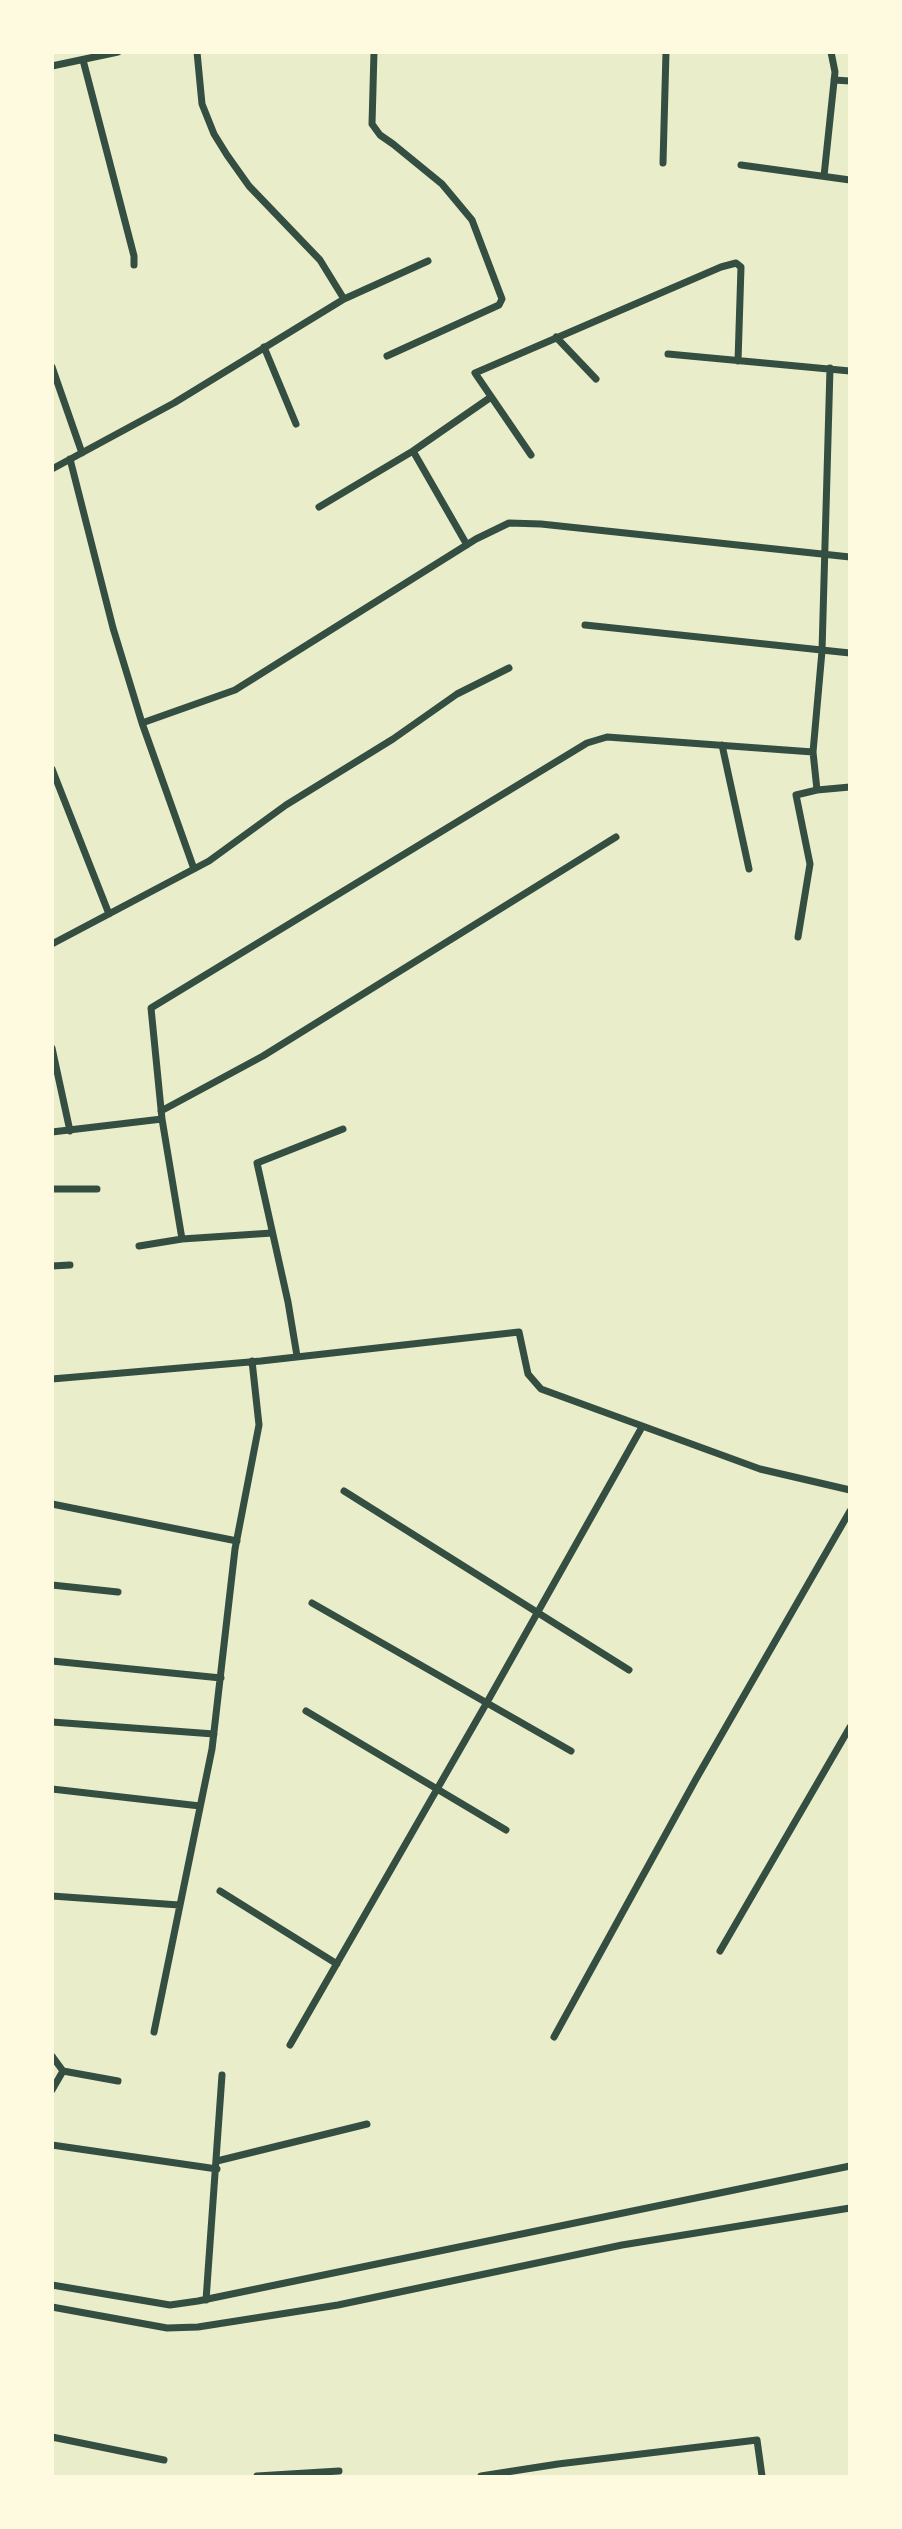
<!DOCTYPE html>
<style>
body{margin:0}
#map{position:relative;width:902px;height:2529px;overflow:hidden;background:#e9edc9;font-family:"Fira Sans",sans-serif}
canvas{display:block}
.frame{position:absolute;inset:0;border:54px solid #fefae0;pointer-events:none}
</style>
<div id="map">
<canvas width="902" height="2529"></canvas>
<div class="frame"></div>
</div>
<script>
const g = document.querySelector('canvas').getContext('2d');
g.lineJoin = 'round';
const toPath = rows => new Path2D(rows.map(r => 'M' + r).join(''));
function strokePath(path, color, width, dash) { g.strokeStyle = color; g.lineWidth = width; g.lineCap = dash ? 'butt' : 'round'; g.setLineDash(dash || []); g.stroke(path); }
strokePath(toPath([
 [197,52,202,104,214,134,227,155,249,186,320,260,344,299],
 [374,52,372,124,380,135,393,144,442,184,472,220,502,299,499,305,387,356],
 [83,60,134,256,134,265],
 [52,66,118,52],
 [834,80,850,81],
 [663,163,666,52],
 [741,165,850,180],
 [824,176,835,72,831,52],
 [556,337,596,379],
 [264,347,296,424],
 [668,354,850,371],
 [52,367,82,453],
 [413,451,467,545],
 [531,455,475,373,721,267,736,263,741,267,738,361],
 [70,459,113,628,142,723,194,869],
 [52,469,174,403,344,299,428,261],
 [319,507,413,451,491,397],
 [585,625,850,653],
 [142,723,235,690,476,539,509,523,541,524,850,557],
 [722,745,749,869],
 [813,752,817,790,850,787],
 [52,769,109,914],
 [798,937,810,864,796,795,817,790],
 [52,944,209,861,286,805,393,739,457,694,509,668],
 [52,1048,70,1131],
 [161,1111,263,1056,616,837],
 [52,1132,162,1119],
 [52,1189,97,1189],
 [182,1239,162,1119,151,1008,587,743,607,737,813,752,822,651,830,368],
 [139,1246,182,1239,272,1233],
 [52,1266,70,1265],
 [297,1356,288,1302,257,1163,343,1129],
 [52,1379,261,1361,519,1332,528,1374,541,1389,760,1469,850,1490],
 [344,1491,629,1670],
 [52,1504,237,1541],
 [52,1585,118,1592],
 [312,1603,571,1751],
 [52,1661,221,1678],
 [306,1711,506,1830],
 [52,1722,214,1734],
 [52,1789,200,1806],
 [220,1891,337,1964],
 [52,1896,179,1905],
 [720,1951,850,1727],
 [154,2032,212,1749,235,1549,259,1425,252,1361],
 [554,2037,696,1779,850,1511],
 [290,2045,486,1704,642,1427],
 [52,2056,63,2071,118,2081],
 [52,2090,63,2071],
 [52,2145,217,2169],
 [217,2161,367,2124],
 [52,2285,170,2305,198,2301,850,2166],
 [206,2300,222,2075],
 [52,2307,167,2328,198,2327,338,2305,622,2245,850,2208],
 [52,2437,164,2460],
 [257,2476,339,2471],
 [481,2476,558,2464,757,2440,762,2476]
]), '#344e41', 7);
</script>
